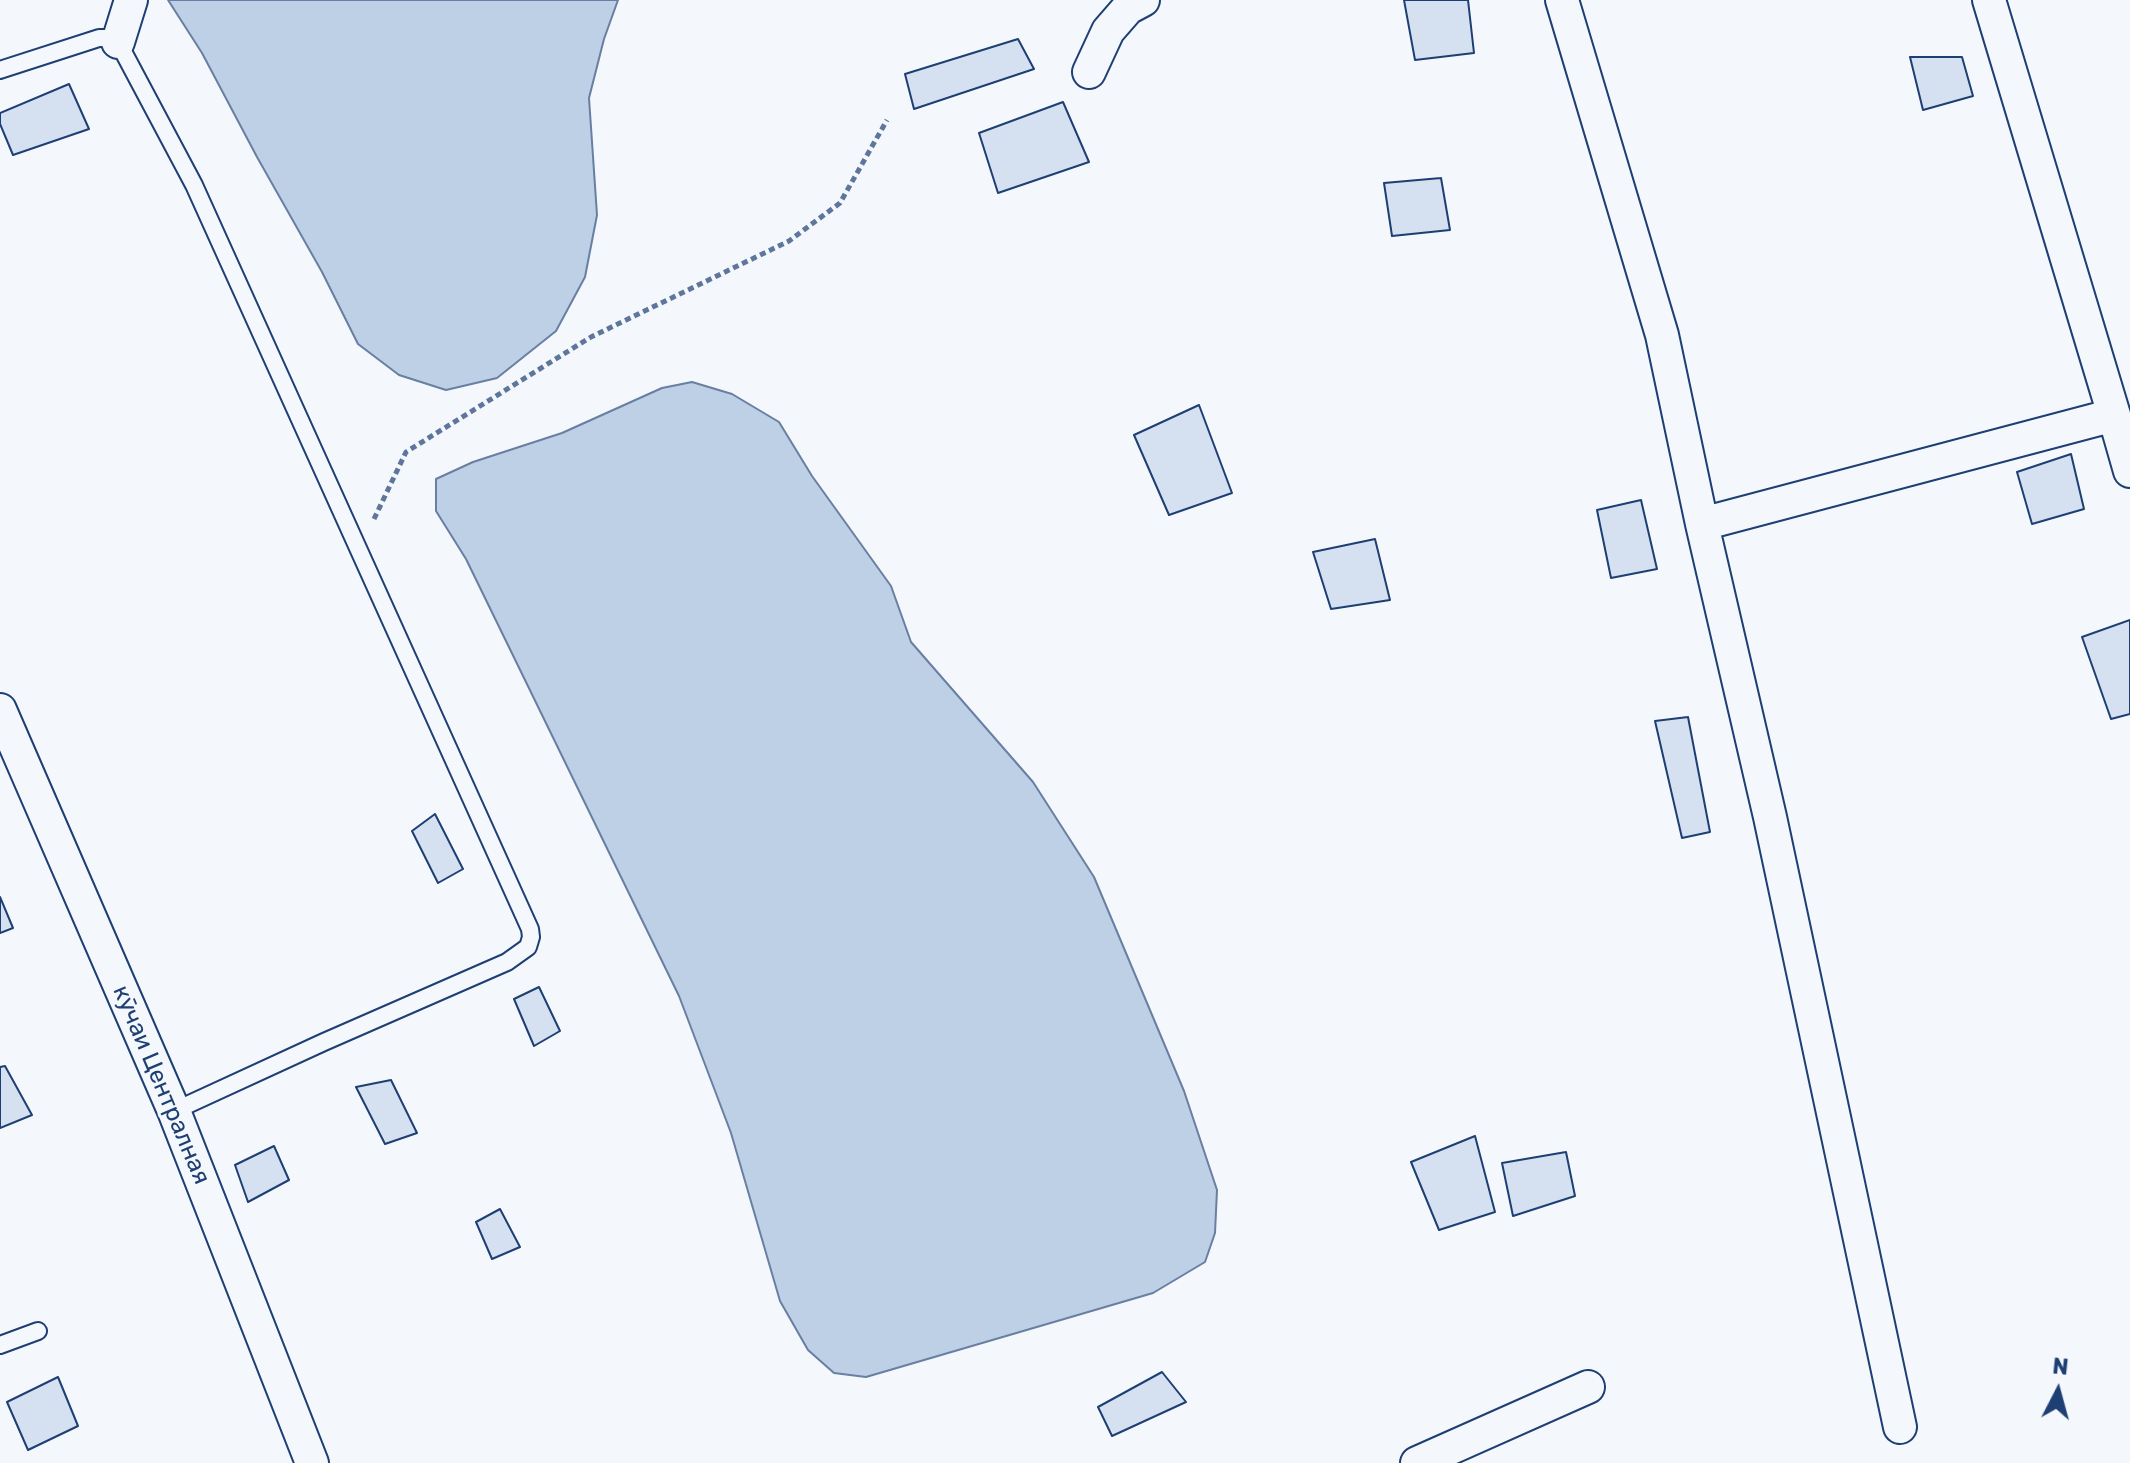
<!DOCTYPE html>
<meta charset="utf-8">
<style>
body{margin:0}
#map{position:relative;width:2130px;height:1463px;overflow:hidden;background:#f4f7fb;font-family:Rubik,sans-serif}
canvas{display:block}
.north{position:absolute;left:2018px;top:1351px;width:80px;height:80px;-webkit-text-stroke:6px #f4f7fb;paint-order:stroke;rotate:6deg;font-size:22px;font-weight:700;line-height:32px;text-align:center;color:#1d3f73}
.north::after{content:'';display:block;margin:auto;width:28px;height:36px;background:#1d3f73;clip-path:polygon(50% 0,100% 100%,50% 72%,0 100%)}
</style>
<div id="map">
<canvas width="2130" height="1463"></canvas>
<div class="north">N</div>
</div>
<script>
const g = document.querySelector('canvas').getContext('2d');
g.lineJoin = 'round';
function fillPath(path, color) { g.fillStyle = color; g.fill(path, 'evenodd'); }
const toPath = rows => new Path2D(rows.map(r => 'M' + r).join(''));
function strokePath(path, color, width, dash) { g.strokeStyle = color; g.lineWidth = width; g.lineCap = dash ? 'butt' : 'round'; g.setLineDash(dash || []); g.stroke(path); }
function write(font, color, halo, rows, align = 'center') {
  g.font = font + ' Rubik,sans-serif'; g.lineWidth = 6; g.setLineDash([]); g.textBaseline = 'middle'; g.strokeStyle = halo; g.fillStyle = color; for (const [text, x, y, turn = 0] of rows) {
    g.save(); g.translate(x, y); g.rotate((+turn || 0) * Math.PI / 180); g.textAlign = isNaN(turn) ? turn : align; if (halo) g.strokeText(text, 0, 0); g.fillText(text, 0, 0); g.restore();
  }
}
const water = toPath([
 [168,0,618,0,604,39,589,98,597,215,585,277,556,331,497,378,446,390,399,375,358,344,322,272,257,157,202,53,168,0],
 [692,382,732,394,779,422,812,476,891,586,911,642,1033,782,1094,877,1184,1091,1217,1190,1215,1233,1205,1262,1153,1293,866,1377,834,1373,808,1350,780,1301,731,1133,679,996,466,559,436,511,436,479,473,462,562,433,662,388,692,382]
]);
fillPath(water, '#bed0e5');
strokePath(water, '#687fa3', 2);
const building = toPath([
 [1404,0,1468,0,1474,53,1415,60,1404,0],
 [1018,39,1034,69,914,109,905,74,1018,39],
 [1910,57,1962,57,1973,96,1923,110,1910,57],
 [69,84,89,129,13,155,0,124,0,113,69,84],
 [1063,102,1089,162,998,193,979,133,1063,102],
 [1441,178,1450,230,1392,236,1384,183,1441,178],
 [1199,405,1232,493,1169,515,1134,435,1199,405],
 [2071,454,2084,509,2032,524,2017,472,2071,454],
 [1641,500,1657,569,1611,578,1597,510,1641,500],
 [1375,539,1390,600,1331,609,1313,552,1375,539],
 [2130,620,2130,714,2111,719,2082,637,2130,620],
 [1688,717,1710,832,1682,838,1655,721,1688,717],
 [435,814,463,869,438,883,412,831,435,814],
 [0,897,13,928,0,933,0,897],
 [539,987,560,1031,534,1046,514,999,539,987],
 [5,1066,32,1115,0,1128,0,1067,5,1066],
 [391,1080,417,1133,385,1144,356,1087,391,1080],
 [1475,1136,1495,1212,1439,1230,1411,1162,1475,1136],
 [274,1146,289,1180,248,1202,235,1165,274,1146],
 [1566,1152,1575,1196,1513,1216,1502,1163,1566,1152],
 [500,1209,520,1247,492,1259,476,1222,500,1209],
 [1162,1372,1186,1402,1112,1436,1098,1407,1162,1372],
 [58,1377,78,1426,28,1450,7,1402,58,1377]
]);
fillPath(building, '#d5e0f0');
strokePath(building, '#1d3f73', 2);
const service = toPath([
 [0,70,99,38,107,38,118,42,194,185,530,929,531,937,528,947,507,962,324,1042,174,1111],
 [0,1345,38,1331]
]);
const minor = toPath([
 [1562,0,1662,335,1702,524,1770,817,1900,1427],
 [118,42,131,0],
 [1089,72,1108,31,1128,8,1143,0],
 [2114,415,2130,471],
 [1702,524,2114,415,1989,0],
 [0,710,174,1111,312,1463],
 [1417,1463,1588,1387]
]);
strokePath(service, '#1d3f73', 20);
strokePath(minor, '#1d3f73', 36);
strokePath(toPath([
 [374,519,406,452,591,337,789,241,840,203,887,120]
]), '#5e769c', 5, [6, 4]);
strokePath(service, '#f4f7fb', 16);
strokePath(minor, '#f4f7fb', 32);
write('24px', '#1d3f73', '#f4f7fb', [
 ["кӯчаи Централная",161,1085,67]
]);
</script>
